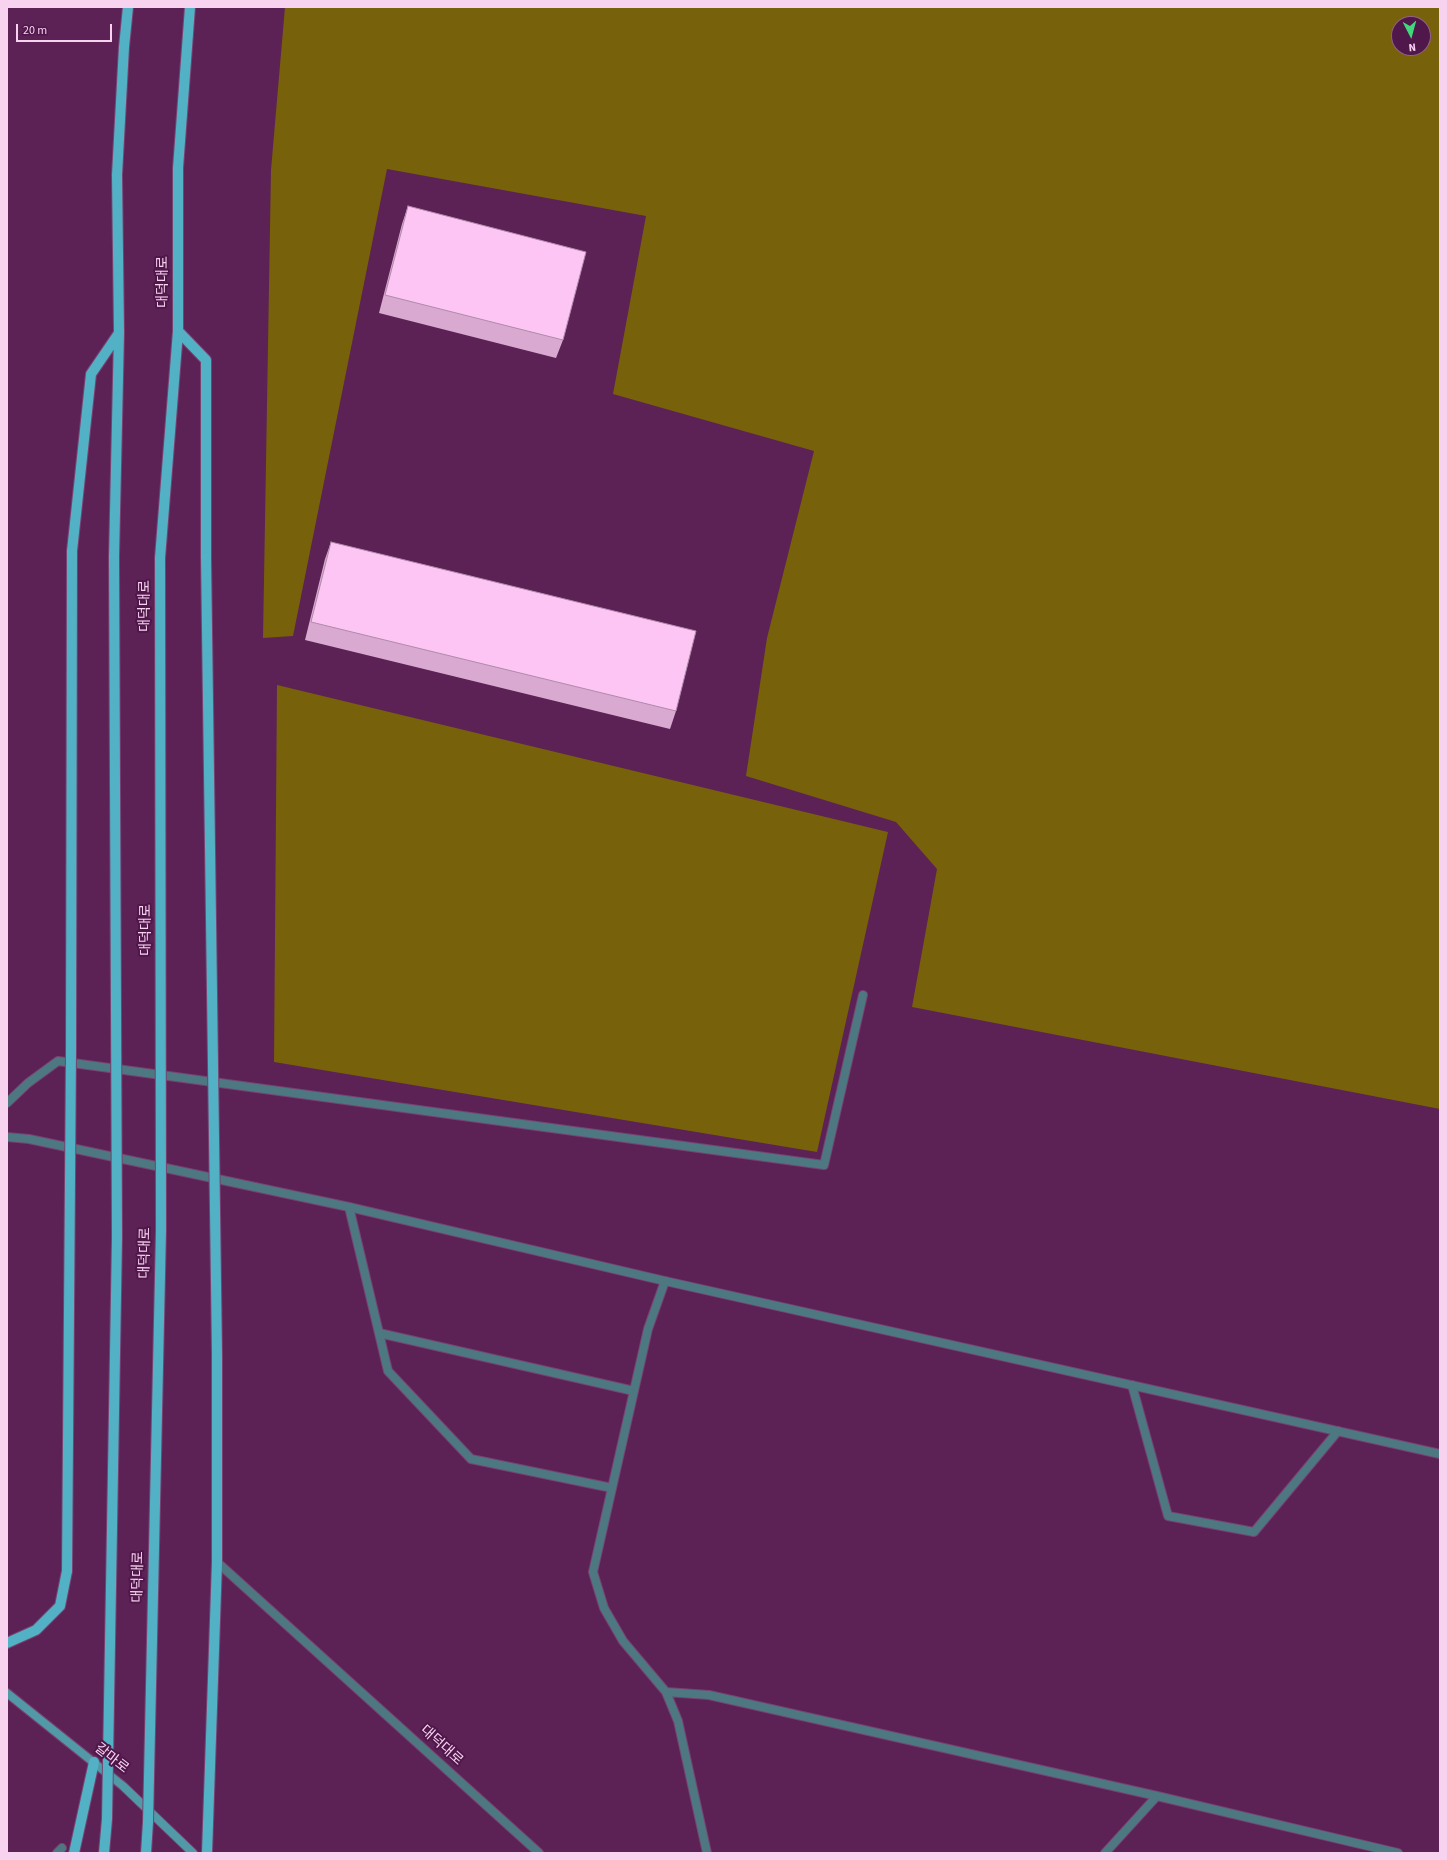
<!DOCTYPE html>
<meta charset="utf-8">
<style>
body{margin:0}
#map{position:relative;width:1447px;height:1860px;overflow:hidden;background:#5c2255;font-family:"Source Sans 3",sans-serif}
canvas{display:block}
.frame{position:absolute;inset:0;border:8px solid #f7d3f0;pointer-events:none}
.north{position:absolute;left:1391px;top:16px;width:40px;height:40px;box-sizing:border-box;background:#50174a;border:1px solid #93628c;border-radius:50%;rotate:174deg;font-size:11px;font-weight:700;line-height:16px;text-align:center;color:#f7d3f0}
.north::after{content:'';display:block;margin:auto;width:14px;height:18px;background:#41d77c;clip-path:polygon(50% 0,100% 100%,50% 72%,0 100%)}
.scale{position:absolute;left:16px;top:24px;width:96px;height:18px;box-sizing:border-box;border:2px solid #f7d3f0;border-top:0;padding-left:5px;font-size:12px;line-height:14px;white-space:nowrap;color:#f7d3f0;-webkit-text-stroke:3px #50174a;paint-order:stroke}
</style>
<div id="map">
<canvas width="1447" height="1860"></canvas>
<div class="frame"></div>
<div class="north">N</div>
<div class="scale">20 m</div>
</div>
<script>
const g = document.querySelector('canvas').getContext('2d');
g.lineJoin = 'round';
function fillPath(path, color) { g.fillStyle = color; g.fill(path, 'evenodd'); }
const toPath = rows => new Path2D(rows.map(r => 'M' + r).join(''));
function strokePath(path, color, width, dash) { g.strokeStyle = color; g.lineWidth = width; g.lineCap = dash ? 'butt' : 'round'; g.setLineDash(dash || []); g.stroke(path); }
function write(font, color, halo, rows, align = 'center') {
  g.font = font + ' "Source Sans 3","Noto Sans KR",sans-serif'; g.lineWidth = 4; g.setLineDash([]); g.textBaseline = 'middle'; g.strokeStyle = halo; g.fillStyle = color; for (const [text, x, y, turn = 0] of rows) {
    g.save(); g.translate(x, y); g.rotate((+turn || 0) * Math.PI / 180); g.textAlign = isNaN(turn) ? turn : align; if (halo) g.strokeText(text, 0, 0); g.fillText(text, 0, 0); g.restore();
  }
}
fillPath(toPath([
 [285,7,1440,7,1440,1109,912,1007,937,869,896,822,746,776,767,638,814,451,613,394,646,216,387,169,293,636,263,638,271,170],
 [1399,24,1423,24,1423,48,1399,48],
 [277,685,888,832,817,1152,274,1062]
]), '#78610b');
const lane = toPath([
 [7,1103,28,1083,58,1061,824,1165,863,995],
 [349,1207,388,1371,471,1459,612,1488],
 [665,1281,648,1329,593,1572,604,1608,623,1641,666,1692,678,1721,707,1853],
 [379,1333,634,1391],
 [1132,1385,1168,1516,1254,1532,1338,1431],
 [666,1692,709,1695,1157,1796,1398,1853],
 [1105,1853,1157,1796]
]);
const street = toPath([
 [7,1137,29,1139,349,1207,665,1281,1440,1454],
 [217,1562,539,1853],
 [57,1853,62,1848]
]);
const secondary = toPath([
 [7,1693,123,1786,193,1853]
]);
const primary = toPath([
 [178,331,206,360,206,557],
 [72,551,91,374,119,333],
 [114,557,119,333,117,175,124,47,128,7],
 [160,558,178,331,178,168,190,7],
 [7,1643,36,1630,60,1606,67,1571],
 [74,1853,94,1762],
 [207,1853,217,1562,217,1355]
]);
strokePath(lane, '#784271', 10);
strokePath(street, '#784271', 10);
strokePath(secondary, '#784271', 10);
strokePath(primary, '#784271', 12);
strokePath(lane, '#4d7881', 8);
strokePath(street, '#4d7881', 8);
strokePath(secondary, '#5299a7', 8);
strokePath(primary, '#52b1c4', 10);
const primaryBridge = toPath([
 [206,557,217,1355],
 [67,1571,71,1050,72,551],
 [104,1853,107,1819,117,1237,114,557],
 [146,1853,148,1822,161,1230,160,558]
]);
strokePath(primaryBridge, '#784271', 12, []);
strokePath(primaryBridge, '#52b1c4', 10);
fillPath(toPath([
 [408,206,563,340,556,358,379,313,402,224],
 [331,542,676,711,670,729,305,640,325,559]
]), '#daa9d1');
const building = toPath([
 [408,206,586,252,563,340,385,295,408,206],
 [331,542,696,631,676,711,311,622,331,542]
]);
fillPath(building, '#fdc5f3');
strokePath(building, '#b18aaa', 1);
write('14px', '#f7d3f0', '#50174a', [
 ["대덕대로",164,282,-90],
 ["대덕대로",146,606,-90],
 ["대덕대로",147,930,-90],
 ["대덕대로",146,1253,-89],
 ["대덕대로",139,1577,-89],
 ["대덕대로",441,1746,42],
 ["갈마로",111,1759,38]
]);
</script>
